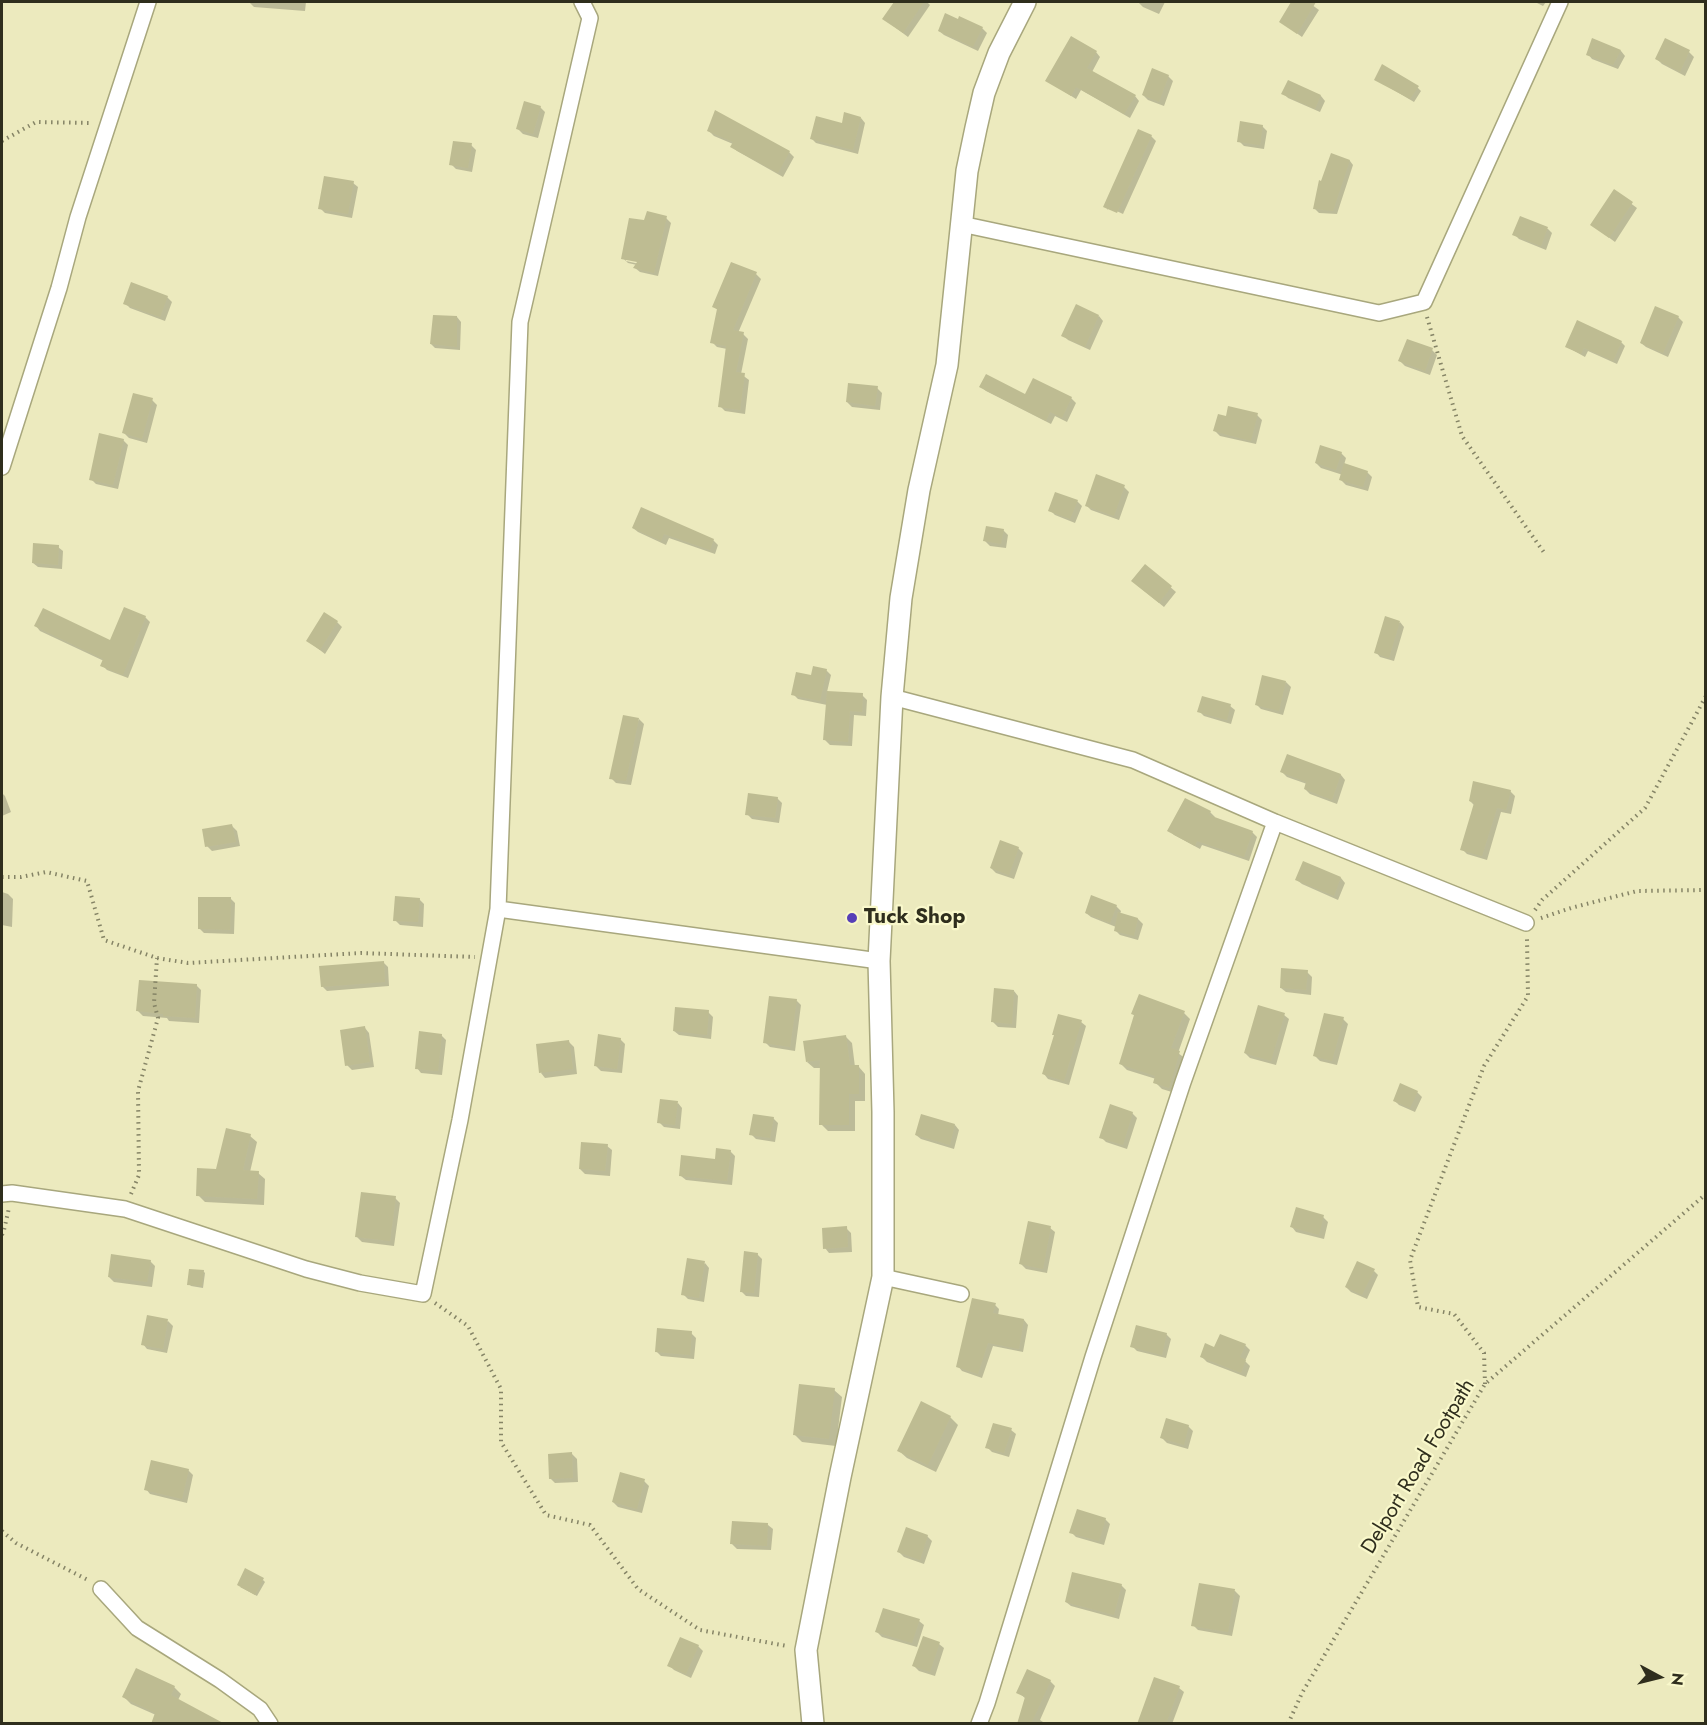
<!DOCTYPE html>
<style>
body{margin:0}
#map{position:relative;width:1707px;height:1725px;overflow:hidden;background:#eceabe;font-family:Jost,sans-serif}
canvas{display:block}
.frame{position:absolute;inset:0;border:3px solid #2f2e1d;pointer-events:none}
.north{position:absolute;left:1629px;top:1647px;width:60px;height:60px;-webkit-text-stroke:4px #f9f8cb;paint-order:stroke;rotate:97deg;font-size:16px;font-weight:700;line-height:24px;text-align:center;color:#2f2e1d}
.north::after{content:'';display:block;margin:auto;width:21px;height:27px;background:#2f2e1d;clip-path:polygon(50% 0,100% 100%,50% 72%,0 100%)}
</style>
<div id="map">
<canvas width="1707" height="1725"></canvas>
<div class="frame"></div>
<div class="north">N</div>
</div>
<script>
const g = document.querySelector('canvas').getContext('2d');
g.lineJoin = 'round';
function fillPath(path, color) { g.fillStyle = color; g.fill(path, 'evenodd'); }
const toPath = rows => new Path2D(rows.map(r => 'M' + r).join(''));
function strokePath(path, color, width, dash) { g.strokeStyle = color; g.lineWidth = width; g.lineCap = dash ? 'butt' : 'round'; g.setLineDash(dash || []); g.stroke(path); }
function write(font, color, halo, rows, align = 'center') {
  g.font = font + ' Jost,sans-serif'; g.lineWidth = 4.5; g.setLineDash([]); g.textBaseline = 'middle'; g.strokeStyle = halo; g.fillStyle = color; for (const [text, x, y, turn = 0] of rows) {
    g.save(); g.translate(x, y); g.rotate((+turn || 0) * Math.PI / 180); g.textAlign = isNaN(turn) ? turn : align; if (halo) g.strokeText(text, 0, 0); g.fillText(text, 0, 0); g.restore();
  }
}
fillPath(toPath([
 [249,2,306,2,305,11,254,7],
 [896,2,927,2,930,5,908,37,884,19],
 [1138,2,1165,2,1159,14,1143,7],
 [1293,2,1308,2,1319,10,1302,37,1281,22],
 [1535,2,1546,2,1543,6],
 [982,28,987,33,978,51,944,35,939,31],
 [1593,39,1621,51,1625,56,1618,69,1592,59,1588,54],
 [1096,52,1100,57,1092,72,1135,96,1139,101,1130,118,1081,90,1076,99,1046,80],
 [1689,52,1694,57,1685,76,1662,64,1657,59],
 [1168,76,1173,81,1164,106,1148,100,1143,95],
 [1375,79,1418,88,1421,91,1414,102],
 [1283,93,1321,96,1325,101,1320,112,1288,98],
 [540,107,545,112,538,138,523,134,518,129],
 [861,118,865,123,858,154,816,143,811,138],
 [1262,126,1267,131,1264,149,1244,146,1239,141],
 [709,131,789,152,794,157,783,177,737,151,732,147,733,144,714,136],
 [1151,136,1156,141,1123,214,1108,207,1108,210,1105,206],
 [471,145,476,150,472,172,456,169,451,164],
 [1332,155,1350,161,1353,165,1337,214,1319,213,1315,209],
 [353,183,358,187,352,218,325,213,320,208],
 [1614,191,1637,208,1615,242,1592,225],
 [666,218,671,223,658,276,640,272,635,268,637,265,628,263,623,258,645,222],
 [626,258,644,262,644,265,626,261],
 [1521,218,1548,229,1552,233,1546,250,1519,239,1514,234],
 [756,274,761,279,738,333,743,334,748,339,741,374,749,380,745,414,725,411,720,406,727,349,717,347,712,342,719,311,714,307],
 [167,297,172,302,165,321,130,308,125,303],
 [1099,316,1103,321,1090,350,1068,340,1063,335],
 [457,317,461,322,460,350,435,348,431,344],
 [1678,317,1683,322,1668,357,1646,347,1641,343],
 [1621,342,1625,346,1617,364,1588,351,1585,357,1567,347],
 [1432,350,1437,355,1430,375,1405,366,1400,361],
 [981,387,1026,396,1071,398,1076,403,1067,422,1055,416,1051,424,986,391],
 [877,388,882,393,880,410,852,407,847,402],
 [152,400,157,405,147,443,129,438,124,433],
 [1257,415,1262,420,1256,444,1220,436,1215,431,1227,418],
 [123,440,128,445,118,489,96,484,91,479],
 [1341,453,1346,458,1344,465,1367,472,1372,477,1368,491,1346,485,1341,480,1343,475,1321,468,1316,463],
 [1124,487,1129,492,1119,520,1091,510,1086,505],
 [1077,501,1082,506,1075,523,1055,515,1050,510],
 [633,528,713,540,718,545,715,554,669,538,666,545,638,532],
 [1003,530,1008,535,1006,548,990,546,985,541],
 [58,547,63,551,62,569,38,567,33,563],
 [1146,566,1176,592,1164,607,1138,586],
 [145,617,150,622,128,678,107,670,102,665,104,661,40,631,36,626,111,642],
 [337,622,342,627,325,654,308,641],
 [1400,622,1404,627,1394,661,1380,657,1376,652],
 [826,670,831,675,827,692,862,695,867,700,866,716,854,715,852,746,830,745,825,740,827,705,798,699,793,694,812,677],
 [1286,682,1291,687,1283,715,1261,709,1256,704],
 [1230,706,1235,710,1231,724,1204,716,1199,711],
 [639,719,644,724,631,785,616,783,611,778],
 [1288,756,1341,775,1345,780,1337,804,1310,794,1305,789,1307,784,1287,777,1282,772],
 [1510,791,1515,796,1511,814,1501,812,1487,860,1467,854,1462,849,1475,806,1470,801],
 [2,793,5,796,11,812,2,816],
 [777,798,782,803,779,823,752,819,747,814],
 [1210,812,1215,817,1214,819,1252,832,1257,837,1249,861,1202,845,1200,849,1174,835,1169,830],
 [232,826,237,831,240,846,212,851,207,846],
 [1018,848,1023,853,1014,879,996,873,991,868],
 [1304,863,1341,878,1345,883,1338,900,1302,884,1297,880],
 [2,892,8,894,13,899,12,927,2,925],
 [230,898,235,903,234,934,204,933,199,928],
 [419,899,424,904,423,927,400,925,395,920],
 [1116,906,1121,911,1120,914,1138,919,1143,924,1138,940,1120,935,1115,930,1116,927,1091,917,1086,913],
 [383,962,388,967,389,986,327,991,322,986],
 [1307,972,1312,977,1311,995,1286,992,1281,988],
 [196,985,201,990,199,1023,169,1021,167,1018,143,1016,138,1011],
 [1014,991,1018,996,1016,1028,998,1027,993,1022],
 [796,1000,801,1005,795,1051,770,1047,765,1042],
 [708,1012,713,1017,711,1039,679,1035,674,1031],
 [1184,1013,1190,1019,1178,1053,1186,1059,1175,1093,1162,1089,1155,1082,1156,1079,1127,1070,1120,1063,1135,1016,1133,1014],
 [1284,1015,1289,1019,1276,1065,1250,1058,1245,1053],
 [1343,1019,1348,1024,1337,1065,1320,1061,1315,1056],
 [1081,1022,1086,1026,1069,1085,1048,1079,1044,1074],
 [365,1028,369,1033,374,1067,352,1070,347,1065],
 [441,1035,446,1040,442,1075,421,1073,417,1068],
 [845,1036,852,1043,855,1067,859,1067,865,1074,865,1101,855,1101,855,1131,828,1131,821,1124,821,1068,814,1068,807,1062],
 [620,1039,625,1044,622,1073,601,1071,596,1066],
 [569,1042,574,1047,577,1074,545,1078,541,1073],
 [1417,1092,1422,1097,1415,1112,1399,1105,1394,1100],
 [678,1103,682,1108,680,1129,664,1127,659,1122],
 [1132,1113,1137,1118,1127,1149,1106,1142,1101,1137],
 [773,1118,778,1123,775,1142,756,1139,751,1134],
 [955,1125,959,1130,954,1149,921,1139,916,1135],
 [250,1136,257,1142,250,1172,258,1173,265,1179,264,1205,205,1202,198,1195,217,1170],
 [607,1146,612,1150,610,1176,585,1174,580,1169],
 [730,1151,735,1156,732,1185,686,1180,681,1176,716,1160],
 [395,1198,400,1203,394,1246,362,1242,357,1237],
 [1323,1217,1328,1222,1324,1239,1296,1232,1292,1227],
 [846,1228,851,1233,852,1252,829,1253,825,1248],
 [1050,1228,1055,1232,1047,1273,1026,1269,1021,1264],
 [757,1254,762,1259,759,1297,746,1296,741,1291],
 [150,1261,155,1266,152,1287,114,1282,109,1277],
 [705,1263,709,1268,704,1302,688,1299,683,1294],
 [203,1271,205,1273,203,1288,191,1286,189,1284],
 [1374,1271,1378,1275,1367,1299,1351,1292,1346,1287],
 [995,1305,999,1309,998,1316,1024,1320,1028,1325,1023,1352,993,1346,982,1378,962,1371,958,1366],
 [168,1321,173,1326,167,1353,147,1349,143,1344],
 [691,1333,696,1338,694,1359,661,1356,656,1351],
 [1166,1334,1171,1339,1166,1358,1137,1351,1132,1346],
 [1245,1345,1250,1350,1245,1361,1250,1366,1246,1377,1207,1362,1202,1357,1215,1349],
 [834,1390,842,1397,836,1446,802,1442,794,1434],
 [950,1417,958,1425,936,1472,907,1458,899,1451],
 [1188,1426,1193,1431,1188,1449,1167,1443,1162,1438],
 [1011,1430,1016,1434,1009,1457,992,1452,987,1447],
 [572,1454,577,1459,578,1482,555,1483,550,1478],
 [188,1470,193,1475,187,1503,150,1494,146,1489],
 [644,1481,649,1486,642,1513,618,1507,613,1502],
 [1105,1519,1110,1524,1104,1545,1076,1537,1071,1532],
 [768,1525,773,1529,771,1550,737,1549,732,1544],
 [927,1536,932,1541,924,1564,904,1557,899,1552],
 [263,1580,265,1582,257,1596,240,1587],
 [1121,1585,1126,1590,1119,1619,1071,1606,1066,1602],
 [1200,1585,1235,1591,1240,1596,1232,1636,1198,1630,1193,1625],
 [919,1621,924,1625,917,1647,882,1637,877,1632],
 [939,1644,944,1648,935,1676,919,1671,914,1666],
 [698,1646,703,1651,691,1678,674,1670,669,1665],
 [1028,1671,1050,1681,1055,1686,1040,1720,1046,1724,1018,1724,1026,1699,1018,1692],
 [174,1687,181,1694,178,1700,156,1715,131,1704,124,1697],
 [1179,1688,1184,1692,1172,1724,1138,1724]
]), '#0003');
fillPath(toPath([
 [894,2,924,2,903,33,882,19],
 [1291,2,1316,2,1297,34,1279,22],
 [945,13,958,19,959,16,983,27,973,47,938,31],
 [1071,36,1097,51,1087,68,1136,95,1124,114,1076,87,1071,96,1045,81],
 [1592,38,1621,50,1613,65,1586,55],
 [1665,38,1690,50,1680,72,1655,59],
 [1382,64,1419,86,1410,99,1374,80],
 [1152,68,1169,75,1159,102,1142,95],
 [1288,80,1321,95,1315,109,1281,94],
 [524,101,541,106,533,134,516,129],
 [715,110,790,151,778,173,730,147,733,142,707,131],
 [844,112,861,117,853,150,810,139,816,116,842,123],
 [1240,121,1263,125,1260,145,1237,142],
 [1138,129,1152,135,1117,213,1103,207],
 [453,141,472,143,468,168,449,165],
 [1331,153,1350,160,1333,211,1313,209,1319,180,1321,181],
 [324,176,354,181,348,214,318,209],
 [1614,189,1633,202,1609,238,1590,225],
 [647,211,667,216,654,273,633,268,637,262,621,259,629,218,644,220],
 [1520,216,1548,227,1541,246,1512,235],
 [731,262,757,272,733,330,744,332,736,372,745,373,740,410,718,407,726,346,710,343,717,309,712,307],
 [131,282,168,296,160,317,123,304],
 [1076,304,1099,315,1085,347,1061,336],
 [1655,306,1679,316,1663,353,1640,343],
 [433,315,457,316,457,347,430,344],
 [1577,320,1622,341,1613,361,1584,348,1581,354,1565,347],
 [1407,339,1433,348,1425,371,1398,361],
 [986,374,1025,394,1033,378,1072,397,1062,418,1050,412,1046,421,979,387],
 [848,383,878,386,875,406,846,402],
 [133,393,153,398,142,439,122,433],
 [1228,406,1258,413,1251,441,1213,431,1218,414,1226,416],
 [99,433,124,439,113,485,89,480],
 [1320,445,1342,452,1336,470,1315,463],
 [1344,463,1368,471,1363,487,1339,480],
 [1096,474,1125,485,1114,516,1085,506],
 [1055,492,1078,500,1070,519,1048,511],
 [641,507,714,539,710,550,664,534,661,541,632,528],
 [986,526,1004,529,1001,544,983,541],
 [33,543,59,545,58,565,32,563],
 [1145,564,1172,586,1159,603,1131,581],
 [124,607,146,616,123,675,100,666,103,659,34,626,43,608,110,640],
 [324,612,338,621,320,650,306,641],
 [1385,616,1400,621,1389,658,1374,653],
 [813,666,827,669,820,701,791,695,796,672,811,675],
 [1262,675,1286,681,1279,711,1255,705],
 [827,691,863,693,862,712,850,711,848,742,823,740],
 [1202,696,1231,704,1227,720,1197,712],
 [623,715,639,718,626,781,609,779],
 [1287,754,1341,774,1332,800,1304,789,1306,782,1280,772],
 [1473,781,1511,790,1506,810,1497,808,1482,856,1460,850,1474,803,1469,801],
 [748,793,778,797,775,818,745,815],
 [1185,798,1211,811,1209,815,1253,831,1244,857,1197,841,1195,846,1167,831],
 [232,824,236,842,205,847,202,829],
 [1000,840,1019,847,1009,875,990,868],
 [1303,861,1341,877,1334,896,1295,880],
 [1091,895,1117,905,1110,923,1085,913],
 [395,896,420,898,418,922,393,921],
 [198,897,231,897,230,930,198,929],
 [1118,912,1138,918,1134,936,1114,931],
 [384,961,385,982,321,987,319,966],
 [1281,968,1308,970,1306,990,1280,988],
 [139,980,197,984,195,1018,163,1016,163,1014,136,1011],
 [994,988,1014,990,1012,1024,991,1022],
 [1139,994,1185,1011,1171,1048,1180,1051,1169,1088,1153,1083,1155,1076,1119,1064,1134,1015,1131,1014],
 [769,996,797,999,790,1047,763,1043],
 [1258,1005,1285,1013,1271,1061,1244,1053],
 [675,1007,709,1010,707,1035,673,1031],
 [1324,1013,1344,1017,1332,1061,1313,1056],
 [1058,1014,1082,1020,1064,1081,1042,1074,1054,1035,1052,1035],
 [365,1026,370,1062,345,1066,340,1030],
 [419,1031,442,1034,438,1071,415,1069],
 [598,1034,621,1038,617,1069,594,1066],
 [846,1035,850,1065,859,1065,859,1094,849,1094,849,1125,819,1125,820,1060,806,1062,803,1041],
 [569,1040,573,1069,539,1073,536,1044],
 [1400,1083,1418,1091,1410,1108,1393,1101],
 [660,1099,678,1101,675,1125,657,1123],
 [1110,1104,1133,1112,1123,1145,1099,1138],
 [753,1114,774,1117,770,1138,749,1135],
 [921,1114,955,1124,950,1145,915,1135],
 [226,1128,251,1134,243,1170,259,1171,257,1199,196,1196,197,1168,216,1169],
 [581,1142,608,1144,605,1171,579,1169],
 [716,1148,731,1150,727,1181,679,1176,681,1155,715,1159],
 [361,1192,396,1196,390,1241,355,1237],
 [1296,1207,1324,1215,1319,1235,1290,1227],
 [1028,1221,1051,1226,1043,1269,1019,1264],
 [847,1226,848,1247,823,1249,822,1228],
 [744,1251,758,1253,754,1293,740,1292],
 [111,1254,151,1260,147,1282,108,1277],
 [687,1258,705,1261,699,1298,681,1295],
 [1357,1261,1375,1269,1362,1295,1345,1287],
 [189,1269,204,1270,202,1286,187,1285],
 [972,1298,996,1303,993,1313,1024,1319,1019,1349,988,1343,978,1374,956,1367],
 [147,1315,168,1319,163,1349,141,1345],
 [1136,1325,1167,1333,1162,1355,1130,1347],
 [657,1328,692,1331,690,1355,655,1352],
 [1220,1334,1246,1344,1240,1357,1246,1360,1241,1373,1200,1357,1205,1343,1214,1347],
 [799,1384,835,1388,829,1439,793,1435],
 [921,1401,951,1416,928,1465,897,1451],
 [1166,1418,1189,1425,1184,1445,1160,1438],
 [993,1423,1012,1428,1004,1453,985,1448],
 [572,1452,573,1478,549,1479,548,1454],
 [151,1460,189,1469,182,1499,144,1490],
 [620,1472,645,1479,637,1509,612,1502],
 [1077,1509,1106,1518,1099,1541,1069,1533],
 [732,1521,768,1523,767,1546,730,1544],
 [906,1527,928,1535,920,1560,897,1552],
 [245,1568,264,1578,255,1595,237,1585],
 [1072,1572,1122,1584,1114,1615,1065,1602],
 [1199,1583,1235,1589,1228,1632,1191,1626],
 [883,1608,920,1619,912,1643,875,1632],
 [923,1636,940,1642,930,1672,912,1666],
 [680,1637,699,1645,686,1674,667,1666],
 [136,1668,175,1686,171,1695,225,1724,151,1724,155,1713,122,1697],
 [1027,1669,1051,1680,1031,1724,1017,1724,1025,1697,1016,1693],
 [1154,1677,1180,1686,1166,1724,1137,1724]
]), '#bebc92');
const street = toPath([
 [961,224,1379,313,1424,302,1560,2],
 [2,467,59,288,78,217,148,2],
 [892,697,1133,760,1275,822,1526,923],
 [498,909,879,961],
 [2,1194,12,1193,125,1209,306,1269,360,1283,423,1294,460,1120,498,909,520,322,590,18,582,2],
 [883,1277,961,1294],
 [101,1589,137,1628,220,1680,260,1709,270,1724],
 [979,1724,987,1703,1093,1357,1183,1082,1275,822]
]);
const secondary = toPath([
 [813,1724,806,1650,840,1477,883,1277,883,1112,879,961,892,697,901,598,919,490,947,365,967,171,976,128,984,93,999,53,1025,2]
]);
strokePath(street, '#a8a77d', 18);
strokePath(secondary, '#a8a77d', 24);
strokePath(toPath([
 [2,141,36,122,92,123],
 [1427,317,1462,436,1545,554],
 [2,877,21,877,46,872,87,881,104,940,157,958,188,963,361,953,475,957],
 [1535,910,1542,900,1645,808,1706,696],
 [1541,918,1571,908,1637,891,1706,890],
 [131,1194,139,1175,138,1091,158,1018,154,1003,157,958],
 [2,1235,4,1230,9,1208],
 [435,1303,468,1326,501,1389,501,1442,546,1515,590,1525,638,1589,700,1630,787,1646],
 [1485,1384,1484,1353,1454,1314,1418,1307,1410,1260,1484,1066,1528,996,1527,939],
 [2,1531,16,1543,88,1580],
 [1288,1724,1302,1693,1485,1384,1706,1194]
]), '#858466', 4, [1.5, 4.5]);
strokePath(street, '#fff', 15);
strokePath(secondary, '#fff', 21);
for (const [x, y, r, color] of [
 [852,918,6,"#563fb7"]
]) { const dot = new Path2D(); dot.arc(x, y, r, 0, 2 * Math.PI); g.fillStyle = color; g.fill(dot); strokePath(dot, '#f9f8cb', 2); }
write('bold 21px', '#2f2e1d', '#f9f8cb', [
 ["Tuck Shop",864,918]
], 'left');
write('21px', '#2f2e1d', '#f9f8cb', [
 ["Delport Road Footpath",1419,1467,-59]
]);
</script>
